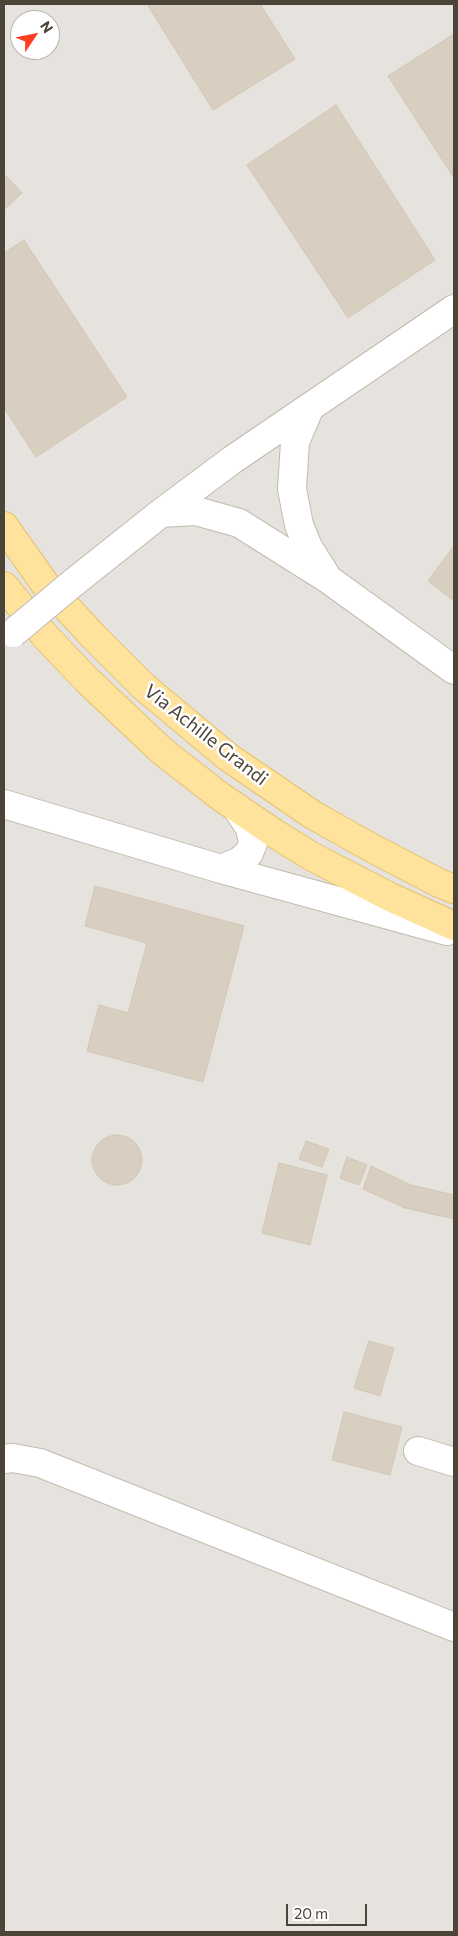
<!DOCTYPE html>
<style>
body{margin:0}
#map{position:relative;width:458px;height:1936px;overflow:hidden;background:#f6f3ec;font-family:Commissioner,sans-serif}
canvas{display:block}
.frame{position:absolute;inset:0;border:5px solid #4b4439;pointer-events:none}
.north{position:absolute;left:10px;top:10px;width:50px;height:50px;box-sizing:border-box;background:#fff;border:1px solid #b7b4b0;border-radius:50%;rotate:56deg;font-size:14px;font-weight:700;line-height:20px;text-align:center;color:#4b4439}
.north::after{content:'';display:block;margin:auto;width:18px;height:22px;background:#fc3f1d;clip-path:polygon(50% 0,100% 100%,50% 72%,0 100%)}
.scale{position:absolute;left:286px;top:1904px;width:81px;height:22px;box-sizing:border-box;border:2px solid #4b4439;border-top:0;padding-left:6px;font-size:15px;line-height:18px;white-space:nowrap;color:#4b4439;-webkit-text-stroke:4px #fff;paint-order:stroke}
</style>
<div id="map">
<canvas width="458" height="1936"></canvas>
<div class="frame"></div>
<div class="north">N</div>
<div class="scale">20 m</div>
</div>
<script>
const g = document.querySelector('canvas').getContext('2d');
g.lineJoin = 'round';
function fillPath(path, color) { g.fillStyle = color; g.fill(path, 'evenodd'); }
const toPath = rows => new Path2D(rows.map(r => 'M' + r).join(''));
function strokePath(path, color, width, dash) { g.strokeStyle = color; g.lineWidth = width; g.lineCap = dash ? 'butt' : 'round'; g.setLineDash(dash || []); g.stroke(path); }
function write(font, color, halo, rows, align = 'center') {
  g.font = font + ' Commissioner,sans-serif'; g.lineWidth = 5; g.setLineDash([]); g.textBaseline = 'middle'; g.strokeStyle = halo; g.fillStyle = color; for (const [text, x, y, turn = 0] of rows) {
    g.save(); g.translate(x, y); g.rotate((+turn || 0) * Math.PI / 180); g.textAlign = isNaN(turn) ? turn : align; if (halo) g.strokeText(text, 0, 0); g.fillText(text, 0, 0); g.restore();
  }
}
fillPath(toPath([
 [4,4,454,4,454,1932,4,1932],
 [20,20,50,20,50,50,20,50]
]), '#e6e2dd');
const building = toPath([
 [147,4,260,4,295,59,213,110,147,4],
 [454,34,454,178,388,76,454,34],
 [336,105,435,260,348,318,247,165,336,105],
 [4,174,22,193,4,210,4,174],
 [24,240,127,397,36,457,4,408,4,253,24,240],
 [454,546,454,601,428,581,454,546],
 [95,886,244,926,203,1082,87,1051,99,1005,128,1013,147,943,85,926,95,886],
 '92 1160a25 25 0 1 1 50 0a25 25 0 1 1-50 0Z',
 [306,1141,329,1149,322,1167,299,1159,306,1141],
 [347,1157,367,1165,359,1185,340,1178,347,1157],
 [279,1163,327,1175,310,1245,262,1233,279,1163],
 [371,1166,411,1185,454,1195,454,1219,405,1208,363,1189,371,1166],
 [369,1341,394,1348,380,1396,354,1388,369,1341],
 [344,1412,402,1427,390,1475,332,1460,344,1412]
]);
fillPath(building, '#d8cfc1');
strokePath(building, '#d3c7b4', 1);
const minor = toPath([
 [309,409,295,442,292,489,299,525,308,547,325,574],
 [161,513,196,511,239,523,328,579,454,670],
 [73,583,161,513,232,460,454,309],
 [4,804,221,869,447,931],
 [221,869,240,861,249,853,253,843,250,828,236,807],
 [418,1451,454,1462],
 [4,1459,13,1458,40,1463,454,1627]
]);
const major = toPath([
 [4,526,45,584,93,636,143,686,228,757,313,815,370,847,439,883,454,889],
 [4,586,46,637,88,681,162,751,221,797,274,833,311,856,390,897,454,926]
]);
strokePath(minor, '#c2bbae', 30);
strokePath(major, '#e6c16a', 30);
strokePath(minor, '#fff', 28);
strokePath(major, '#ffe39c', 28);
const minorBridge = toPath([
 [13,633,73,583]
]);
strokePath(minorBridge, '#c2bbae', 30, []);
strokePath(minorBridge, '#fff', 28);
write('19px', '#4b4439', '#fff', [
 ["Via Achille Grandi",206,735,38]
]);
</script>
